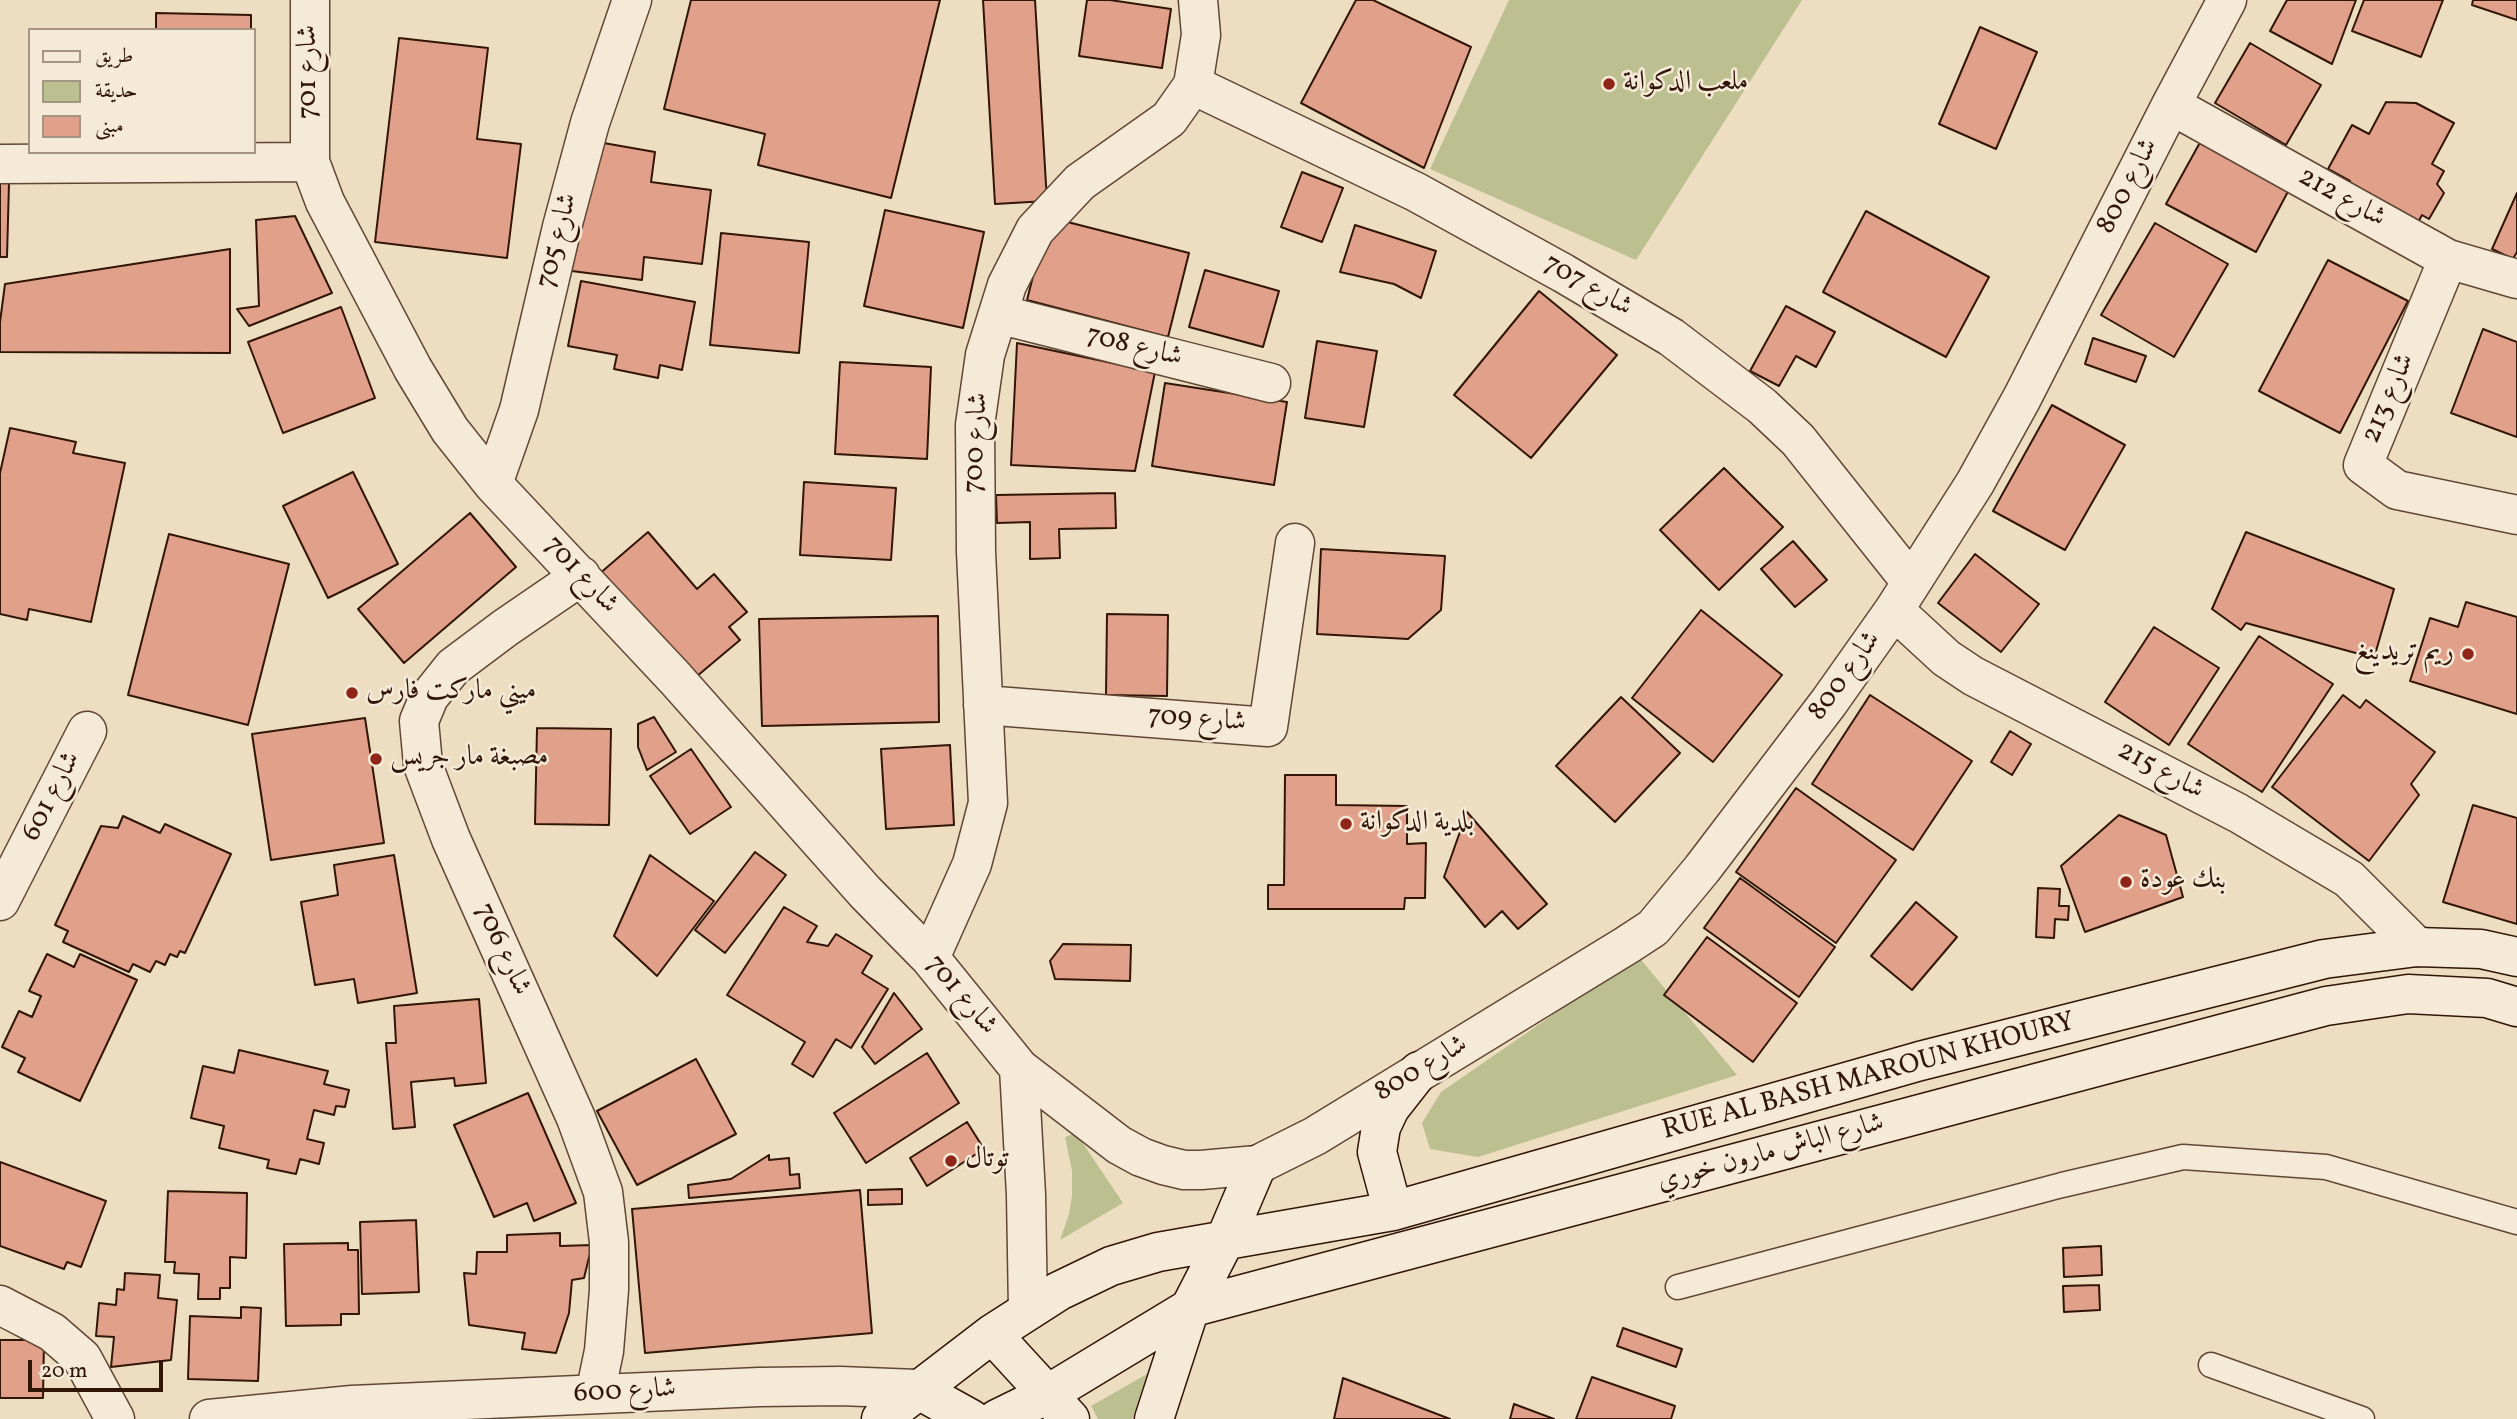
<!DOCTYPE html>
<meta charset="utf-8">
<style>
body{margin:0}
#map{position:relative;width:2517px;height:1419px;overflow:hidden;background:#eedec1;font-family:Vollkorn,Amiri,serif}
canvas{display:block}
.legend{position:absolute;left:28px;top:28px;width:228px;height:126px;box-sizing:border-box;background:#f4ead7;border:2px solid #a69583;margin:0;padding:9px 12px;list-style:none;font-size:21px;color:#311506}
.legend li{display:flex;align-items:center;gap:14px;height:35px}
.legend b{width:35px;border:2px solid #a69583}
.scale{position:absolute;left:28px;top:1360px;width:135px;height:32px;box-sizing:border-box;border:4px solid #311506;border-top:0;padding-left:9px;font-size:21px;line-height:24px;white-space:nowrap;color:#311506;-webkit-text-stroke:5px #f4ead7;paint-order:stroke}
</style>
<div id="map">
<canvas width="2517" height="1419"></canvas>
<ul class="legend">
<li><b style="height:9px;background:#f4ead7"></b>طريق</li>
<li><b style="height:19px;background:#bcc090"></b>حديقة</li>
<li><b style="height:19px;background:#e1a089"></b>مبنى</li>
</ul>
<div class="scale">20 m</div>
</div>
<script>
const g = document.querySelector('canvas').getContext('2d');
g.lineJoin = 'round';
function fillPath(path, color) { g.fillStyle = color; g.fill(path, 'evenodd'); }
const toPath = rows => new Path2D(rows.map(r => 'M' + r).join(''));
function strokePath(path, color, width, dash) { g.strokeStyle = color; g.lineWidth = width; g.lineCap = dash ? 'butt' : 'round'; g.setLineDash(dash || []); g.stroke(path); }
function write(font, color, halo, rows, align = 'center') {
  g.font = font + ' Vollkorn,Amiri,serif'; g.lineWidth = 5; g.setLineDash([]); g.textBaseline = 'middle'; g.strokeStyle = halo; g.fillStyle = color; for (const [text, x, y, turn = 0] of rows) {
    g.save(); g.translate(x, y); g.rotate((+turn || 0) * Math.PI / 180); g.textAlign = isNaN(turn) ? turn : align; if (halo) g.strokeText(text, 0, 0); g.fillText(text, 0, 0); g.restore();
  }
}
fillPath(toPath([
 [1509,0,1802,0,1636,260,1430,169],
 [1638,956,1737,1075,1478,1157,1430,1149,1422,1123,1441,1092],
 [1076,1133,1123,1203,1060,1240,1069,1214,1072,1196,1072,1171,1065,1137],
 [1147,1374,1132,1419,1098,1419,1091,1406]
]), '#bcc090');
const building = toPath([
 [691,0,940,0,891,198,758,165,765,134,664,109,691,0],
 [983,0,1035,0,1047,201,995,204,983,0],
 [1087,0,1110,0,1171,9,1162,68,1079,56,1087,0],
 [1356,0,1373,0,1471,47,1424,168,1301,103,1356,0],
 [2287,0,2356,0,2332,64,2270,31,2287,0],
 [2364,0,2443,0,2421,57,2352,31,2364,0],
 [2473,0,2517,0,2517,20,2472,5,2473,0],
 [156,13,251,15,251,30,156,30,156,13],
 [1980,27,2037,52,1996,149,1939,124,1980,27],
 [399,38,488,48,477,139,521,144,507,258,375,242,399,38],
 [2250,43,2321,85,2286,145,2215,103,2250,43],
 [2386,102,2416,103,2454,123,2432,164,2444,171,2437,184,2444,193,2429,219,2422,215,2415,228,2346,189,2350,181,2328,169,2352,125,2369,134,2386,102],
 [2203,137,2292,184,2256,252,2166,204,2203,137],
 [598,142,655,152,651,182,711,190,702,264,644,257,642,280,564,270,598,142],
 [1302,172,1343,188,1322,242,1281,227,1302,172],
 [0,183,9,183,7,257,0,257,0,183],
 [2517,193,2517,252,2513,259,2492,249,2517,193],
 [885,210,984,232,963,328,864,306,885,210],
 [1866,211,1989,277,1946,357,1823,292,1866,211],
 [295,216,332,293,249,326,237,309,259,306,256,220,295,216],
 [1048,217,1189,253,1168,337,1027,300,1048,217],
 [2155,223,2228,264,2174,357,2101,315,2155,223],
 [1355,225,1436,251,1421,298,1394,284,1340,272,1355,225],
 [721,233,809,242,799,353,710,345,721,233],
 [230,249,230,353,0,352,0,322,5,284,230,249],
 [2328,260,2408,301,2340,433,2259,391,2328,260],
 [1205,270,1279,291,1263,347,1189,327,1205,270],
 [581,281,695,302,682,370,660,365,658,378,614,369,617,355,568,346,581,281],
 [1539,291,1617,355,1531,458,1454,395,1539,291],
 [1786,306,1835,332,1816,367,1796,356,1779,386,1750,371,1786,306],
 [341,307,375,398,283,433,248,342,341,307],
 [2483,329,2517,342,2517,437,2451,413,2483,329],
 [2093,338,2146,356,2136,382,2085,364,2093,338],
 [1317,341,1377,351,1364,427,1305,418,1317,341],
 [1017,343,1155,372,1135,471,1011,465,1017,343],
 [840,362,931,367,927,459,835,454,840,362],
 [1165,383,1287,402,1274,485,1152,466,1165,383],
 [2052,405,2125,445,2065,550,1993,511,2052,405],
 [10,428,76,442,73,453,125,463,91,622,29,609,27,620,0,614,0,473,10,428],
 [1724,468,1783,527,1719,590,1660,530,1724,468],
 [353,472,398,564,328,598,283,506,353,472],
 [804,482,896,488,891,560,800,555,804,482],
 [1115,493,1116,528,1059,529,1060,558,1030,559,1030,522,997,523,996,495,1115,493],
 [470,513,516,567,404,663,358,609,470,513],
 [648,532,697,589,714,574,747,612,729,627,740,640,690,682,598,575,648,532],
 [2246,532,2394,589,2374,658,2246,623,2241,630,2212,609,2246,532],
 [169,534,289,564,248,725,128,695,169,534],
 [1793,541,1827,580,1795,607,1761,569,1793,541],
 [1321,549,1445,556,1441,610,1408,639,1317,634,1321,549],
 [1975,554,2039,604,2001,652,1938,603,1975,554],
 [2466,602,2517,617,2517,714,2410,681,2430,618,2458,627,2466,602],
 [1701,610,1782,675,1713,762,1632,698,1701,610],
 [1107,614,1168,615,1167,696,1106,695,1107,614],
 [938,616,939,722,762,726,759,619,938,616],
 [2154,627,2219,668,2169,745,2105,702,2154,627],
 [2259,636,2333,684,2262,792,2188,744,2259,636],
 [1870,695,1972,761,1913,850,1812,784,1870,695],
 [2343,695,2360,708,2366,700,2435,752,2411,784,2419,795,2369,861,2272,787,2343,695],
 [1621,697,1680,753,1615,822,1556,766,1621,697],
 [654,717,676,752,647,770,638,747,638,724,654,717],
 [365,718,384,843,271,860,252,734,365,718],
 [537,728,611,729,609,825,535,824,537,728],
 [2010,731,2031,744,2012,775,1991,762,2010,731],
 [950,745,954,825,886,829,881,749,950,745],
 [691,749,731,807,690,834,650,776,691,749],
 [1285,775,1336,775,1336,805,1407,806,1407,844,1426,843,1425,898,1405,898,1404,909,1268,909,1268,885,1284,885,1285,775],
 [1796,788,1896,860,1836,943,1736,872,1796,788],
 [2473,805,2517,818,2517,924,2443,902,2473,805],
 [1467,812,1547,904,1518,929,1502,911,1485,927,1444,877,1467,812],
 [2119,815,2166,835,2183,897,2085,932,2061,866,2119,815],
 [123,816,160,833,165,824,231,854,185,953,180,951,177,957,170,954,165,965,156,961,150,972,133,964,129,972,63,942,68,931,55,925,101,826,118,828,123,816],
 [755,852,786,875,725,953,695,930,755,852],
 [394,855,417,993,358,1003,354,979,315,985,301,902,338,895,334,865,394,855],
 [650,855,714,901,657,976,614,936,650,855],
 [1740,878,1835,947,1799,997,1704,928,1740,878],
 [2038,888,2060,889,2059,906,2069,906,2068,920,2055,919,2054,938,2036,937,2038,888],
 [1916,902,1957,937,1912,990,1871,956,1916,902],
 [784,907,817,926,807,942,828,946,836,934,872,956,862,973,888,989,851,1048,836,1039,813,1077,792,1064,805,1042,727,995,784,907],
 [1707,937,1797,1003,1753,1062,1664,995,1707,937],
 [1063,944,1131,945,1130,981,1055,979,1050,961,1063,944],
 [47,954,74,967,80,954,137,980,80,1101,18,1072,25,1058,2,1047,19,1011,32,1017,41,996,29,991,47,954],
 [894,993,922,1029,875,1064,862,1047,894,993],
 [479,999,486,1083,455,1086,454,1078,411,1082,415,1127,393,1129,386,1043,396,1043,394,1006,479,999],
 [239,1050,328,1071,324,1084,349,1090,345,1107,336,1106,334,1115,314,1110,307,1139,324,1143,319,1164,300,1159,296,1174,267,1168,269,1160,219,1148,224,1126,191,1118,203,1066,234,1073,239,1050],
 [927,1053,959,1103,866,1163,834,1113,927,1053],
 [696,1059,736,1134,637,1185,597,1111,696,1059],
 [528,1093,576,1203,534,1221,527,1203,494,1217,454,1125,528,1093],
 [967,1122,984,1149,927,1186,910,1158,967,1122],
 [769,1155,769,1160,789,1158,790,1175,799,1174,800,1188,689,1198,688,1185,731,1179,769,1155],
 [0,1162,106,1201,81,1267,67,1262,64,1269,0,1246,0,1162],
 [902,1189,902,1204,868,1205,868,1190,902,1189],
 [860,1190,872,1333,645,1353,632,1209,860,1190],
 [168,1191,247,1193,246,1258,230,1257,230,1288,220,1288,220,1299,198,1299,199,1274,174,1273,175,1262,165,1262,168,1191],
 [416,1220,419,1292,362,1294,360,1222,416,1220],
 [560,1233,560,1246,592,1245,584,1278,572,1280,569,1313,556,1353,522,1349,525,1333,469,1325,464,1273,476,1274,477,1252,507,1252,507,1235,560,1233],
 [348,1243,348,1250,358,1250,359,1314,341,1314,341,1325,286,1326,284,1244,348,1243],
 [2101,1246,2102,1275,2064,1277,2063,1248,2101,1246],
 [125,1273,160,1275,158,1298,177,1300,171,1360,111,1367,114,1337,96,1336,99,1303,116,1305,117,1289,124,1290,125,1273],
 [2099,1285,2100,1310,2064,1312,2063,1286,2099,1285],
 [241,1307,261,1308,258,1381,188,1379,190,1316,241,1318,241,1307],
 [1623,1328,1682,1349,1676,1367,1617,1346,1623,1328],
 [0,1340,44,1340,43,1398,0,1398,0,1340],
 [1592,1377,1675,1406,1671,1419,1576,1419,1592,1377],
 [1343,1378,1450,1419,1334,1419,1343,1378],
 [1514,1404,1554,1419,1510,1419,1514,1404]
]);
fillPath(building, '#e1a089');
strokePath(building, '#311506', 2);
const lane = toPath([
 [1678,1287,2062,1185,2183,1157,2326,1167,2517,1222],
 [2211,1365,2362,1419]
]);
const street = toPath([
 [310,0,310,162,325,202,413,369,450,430,493,484,675,678,865,892,930,958,1019,1068,1119,1145,1141,1157,1163,1165,1184,1170,1201,1170,1257,1165,1315,1136,1627,945,1653,928,1702,869,1829,702,1894,610,1975,483,2022,398,2171,105,2227,0],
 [1193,85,1416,192,1563,273,1671,337,1762,406,1798,440,1911,582],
 [2171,105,2448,259,2517,279],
 [0,164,310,162],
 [2448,259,2363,465,2397,490,2517,515],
 [998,314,1271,383],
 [493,484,519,410,562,227,590,123,632,0],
 [581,576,505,628,453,667,429,697,419,721,423,765,451,839,576,1118,603,1192,609,1242,609,1290,604,1351,595,1394],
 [1894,610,1946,658,1973,676,2238,813,2349,879,2417,947],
 [983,705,1268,727,1295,543],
 [0,901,87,731],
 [930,958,972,864,988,803,976,552,975,425,985,355,1007,285,1035,230,1080,182,1169,119,1193,85,1201,35,1198,0],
 [1019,1068,1026,1195,1028,1310],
 [0,1305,52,1332,82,1358,115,1419],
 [209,1419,352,1405,759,1387,840,1386,917,1389]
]);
const secondary = toPath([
 [1393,1211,1377,1152,1381,1127,1390,1108,1419,1071],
 [992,1334,1070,1419],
 [917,1389,971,1419],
 [881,1419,992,1334,1059,1291,1111,1266,1158,1252,1393,1211,1920,1061,2324,959,2417,947,2481,949,2517,957],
 [997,1419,1048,1394,1190,1308,2326,1006,2408,994,2487,998,2517,1007],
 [1154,1419,1190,1308,1225,1240,1257,1165]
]);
strokePath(lane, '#604735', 27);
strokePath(street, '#604735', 41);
strokePath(secondary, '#311506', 41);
strokePath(lane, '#f4ead7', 24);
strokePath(street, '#f4ead7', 38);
strokePath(secondary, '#f4ead7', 38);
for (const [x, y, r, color] of [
 [1609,84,7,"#8f2418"],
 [2468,654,7,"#8f2418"],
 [352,693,7,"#8f2418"],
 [376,759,7,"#8f2418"],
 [1346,824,7,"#8f2418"],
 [2126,882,7,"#8f2418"],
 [951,1161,7,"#8f2418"]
]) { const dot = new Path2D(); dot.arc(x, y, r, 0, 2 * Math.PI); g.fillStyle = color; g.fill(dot); strokePath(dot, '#f4ead7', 2.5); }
write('28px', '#311506', '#f4ead7', [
 ["شارع 701",310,72,-90],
 ["800 شارع",2129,187,-63],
 ["شارع 212",2341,199,29],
 ["شارع 705",559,241,-76],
 ["شارع 707",1587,287,30],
 ["شارع 708",1134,348,14],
 ["شارع 213",2390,399,-67],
 ["شارع 700",978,443,-87],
 ["شارع 701",580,576,47],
 ["800 شارع",1846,677,-54],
 ["شارع 709",1197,721,4],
 ["شارع 215",2160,772,28],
 ["شارع 601",53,797,-63],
 ["شارع 706",501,950,65],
 ["شارع 701",960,996,50],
 ["800 شارع",1422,1070,-31],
 ["RUE AL BASH MAROUN KHOURY",1869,1078,-15],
 ["شارع الباش مارون خوري",1771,1154,-15],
 ["شارع 600",625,1393,-3]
]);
write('28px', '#311506', '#f4ead7', [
 ["ملعب الدكوانة",1623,84],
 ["ريم تريدينغ",2454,654,"right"],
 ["ميني ماركت فارس",366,693],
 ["مصبغة مار جريس",390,759],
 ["بلدية الدكوانة",1360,824],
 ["بنك عودة",2140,882],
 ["توتال",965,1161]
], 'left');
</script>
